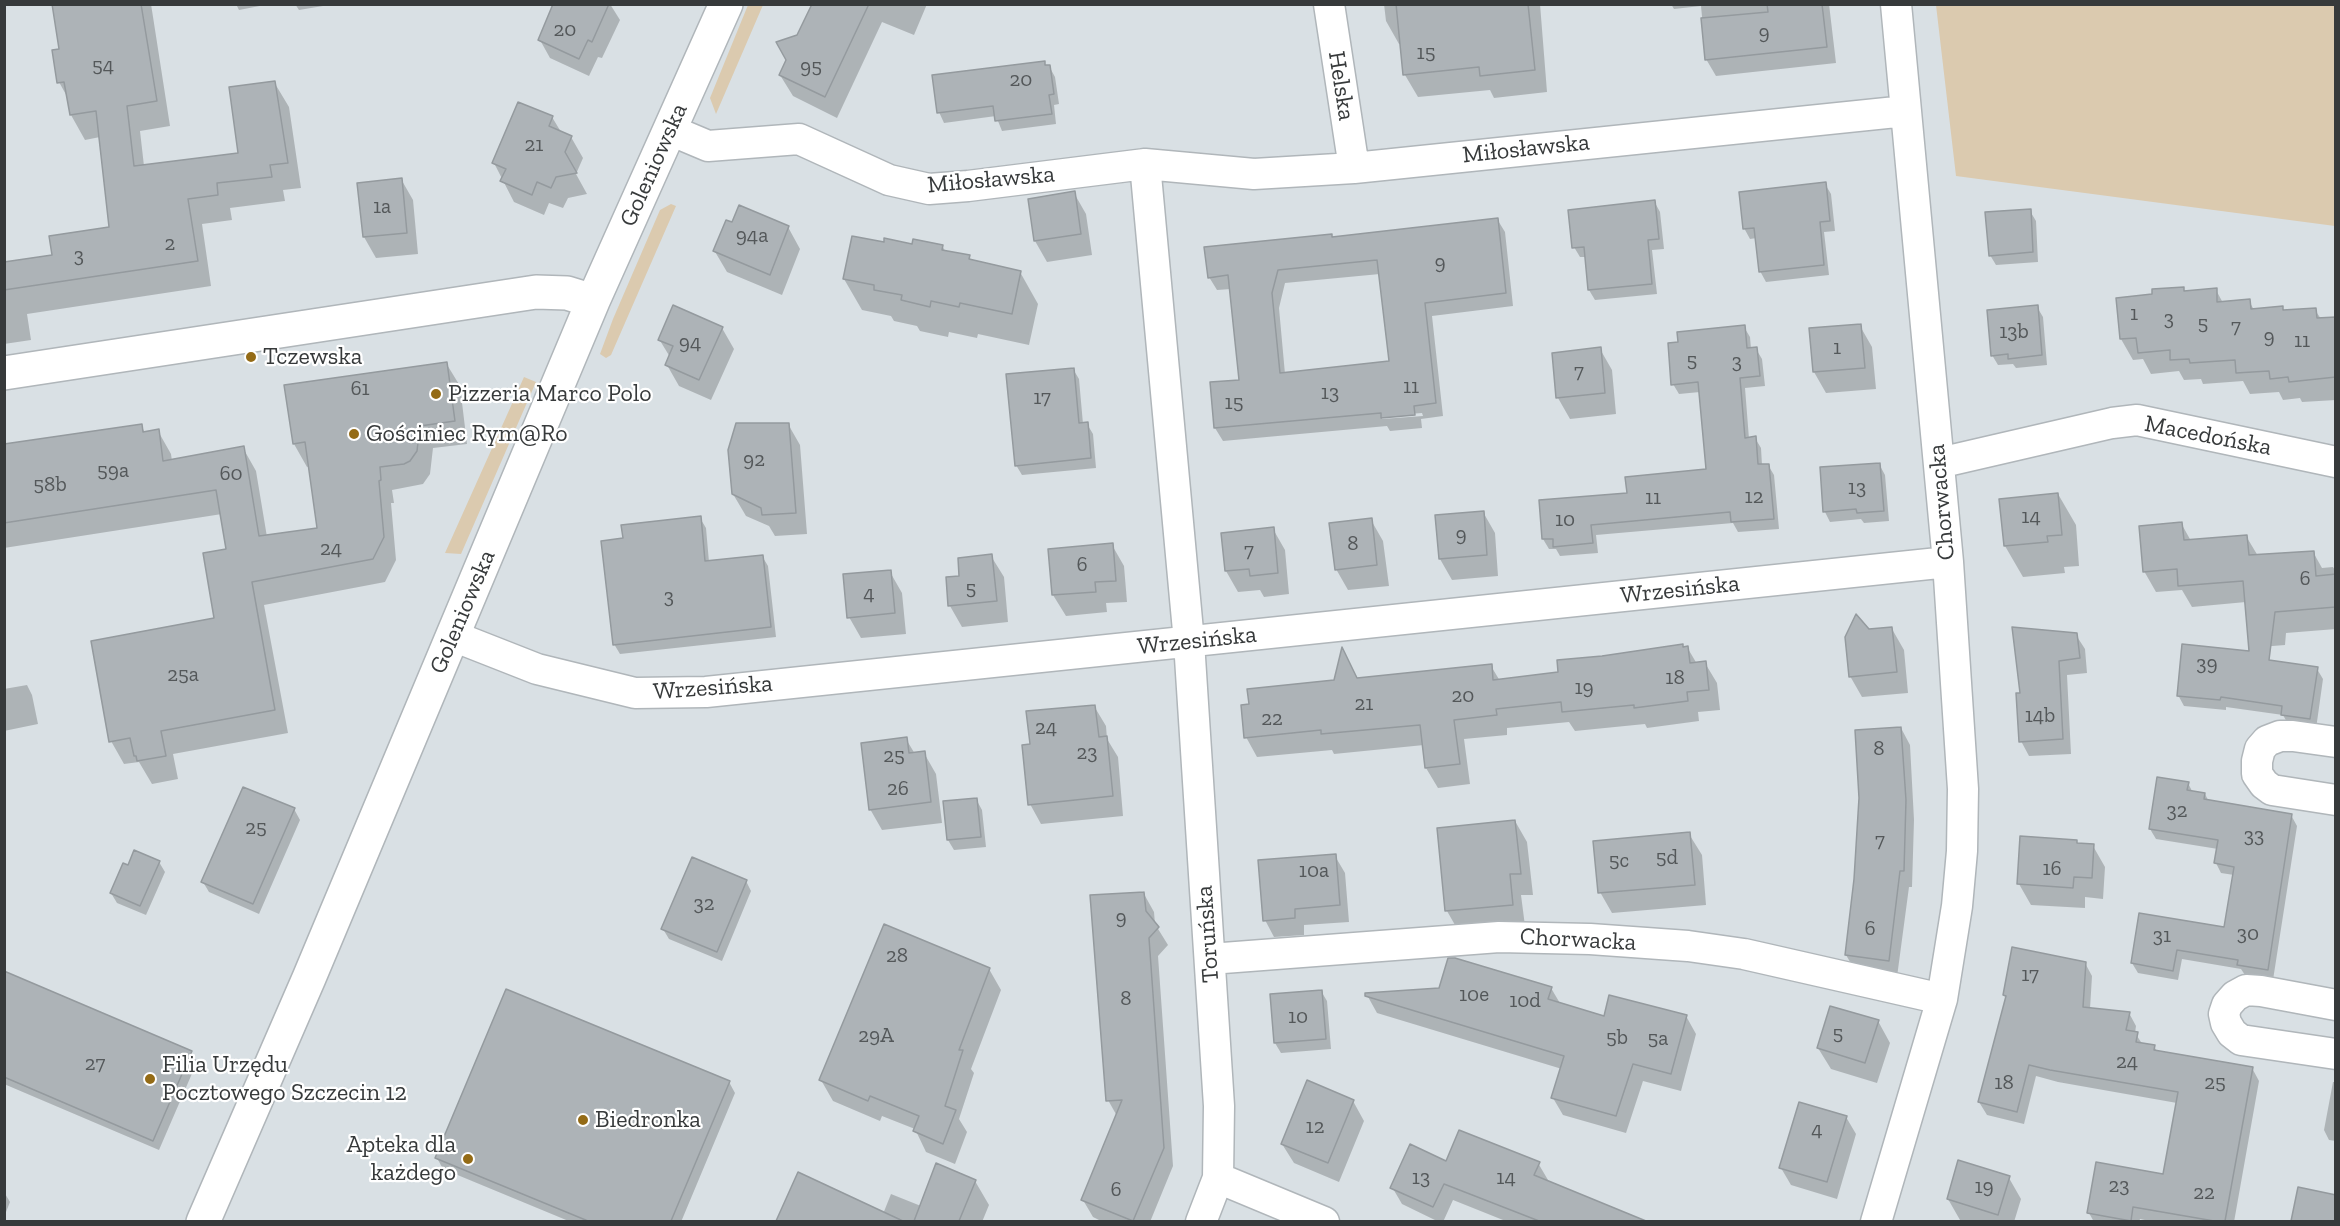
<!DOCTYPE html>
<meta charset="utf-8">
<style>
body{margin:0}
#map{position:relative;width:2340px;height:1226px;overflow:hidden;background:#d9e0e4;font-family:"Zilla Slab",serif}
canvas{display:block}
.frame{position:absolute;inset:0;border:6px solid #373a3b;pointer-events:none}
</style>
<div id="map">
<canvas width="2340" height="1226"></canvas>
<div class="frame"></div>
</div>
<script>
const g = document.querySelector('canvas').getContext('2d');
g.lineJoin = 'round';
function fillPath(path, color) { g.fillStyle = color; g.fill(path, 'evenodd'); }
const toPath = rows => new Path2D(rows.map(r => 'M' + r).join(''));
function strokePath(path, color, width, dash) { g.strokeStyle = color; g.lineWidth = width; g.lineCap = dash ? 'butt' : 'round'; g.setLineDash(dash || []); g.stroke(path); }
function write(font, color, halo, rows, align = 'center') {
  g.font = font + ' "Zilla Slab",serif'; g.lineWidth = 4.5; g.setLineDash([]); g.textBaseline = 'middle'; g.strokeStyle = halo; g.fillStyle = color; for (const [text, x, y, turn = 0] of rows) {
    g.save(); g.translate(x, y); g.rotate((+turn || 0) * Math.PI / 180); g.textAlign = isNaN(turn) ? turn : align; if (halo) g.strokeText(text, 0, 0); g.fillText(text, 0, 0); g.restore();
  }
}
fillPath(toPath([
 [748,5,763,5,716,114,710,98],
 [1936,5,2335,5,2335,226,1956,176],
 [671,204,676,206,611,355,606,358,600,354,613,319,660,210],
 [524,377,536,382,461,554,445,553]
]), '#dbcaaf');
fillPath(toPath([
 [53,4,151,4,170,126,140,131,144,166,240,154,274,82,289,107,301,188,283,190,285,201,230,208,232,220,202,224,211,286,27,314,31,340,4,344,4,263,54,256,110,229,100,137,85,140,71,115,69,100,59,82,61,50],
 [236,4,270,4,239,10],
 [295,4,335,4,299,10],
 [555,4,610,4,620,20,602,58,598,57,589,76,550,58,540,40],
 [829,4,927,4,914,35,882,22,837,118,793,96,780,75,799,36],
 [1384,4,1540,4,1547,92,1494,98,1490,90,1418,97,1405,75,1402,44,1399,44,1386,21],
 [1671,4,1829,4,1836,63,1716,76,1706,59,1701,6,1674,9],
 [1044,63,1046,67,1049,66,1055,77,1059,104,1054,105,1056,124,1002,131,996,116,944,123,939,112],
 [552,117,561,132,571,137,583,158,576,174,587,194,568,198,563,208,549,203,544,215,514,202,494,163],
 [401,179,413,200,418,254,376,258,364,237],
 [1825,184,1831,194,1835,231,1824,232,1829,275,1766,282,1760,271,1757,238,1750,239,1744,228],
 [1074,193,1086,214,1092,255,1047,262,1035,241],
 [1654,201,1660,212,1664,249,1652,250,1657,294,1595,300,1589,290,1586,257,1580,257,1574,247],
 [2030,211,2036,221,2038,262,1996,265,1990,255],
 [1497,219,1505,232,1513,306,1432,316,1443,416,1421,419,1422,428,1390,431,1387,426,1223,441,1215,428,1241,381,1231,289,1217,290,1209,277,1331,235,1333,238],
 [1380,274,1391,363,1285,374,1279,308,1285,283],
 [1422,413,1423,416,1382,419,1382,416],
 [788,227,800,249,782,295,727,272,714,250],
 [885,244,942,246,946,252,969,257,972,261,1020,272,1038,304,1029,345,978,334,977,338,949,332,948,337,920,331,917,326,894,321,891,316,862,310,844,279],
 [2183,288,2185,292,2216,290,2223,303,2249,301,2254,310,2282,308,2284,312,2315,310,2321,319,2336,318,2336,400,2302,402,2300,398,2283,400,2279,392,2250,394,2243,381,2203,384,2201,379,2184,380,2179,371,2151,374,2143,359,2133,360,2121,339,2118,299,2154,296],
 [2037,307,2043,317,2047,365,2016,368,2013,364,1998,365,1992,355],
 [1860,326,1872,347,1876,389,1826,393,1814,372],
 [1744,327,1750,337,1751,349,1756,349,1762,359,1765,386,1745,388,1749,439,1755,438,1761,448,1762,465,1768,465,1774,475,1779,529,1738,532,1733,523,1596,535,1598,553,1560,556,1556,549,1549,549,1543,539,1629,494,1708,471,1700,392,1679,394,1673,384],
 [722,328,734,349,711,400,679,386,667,365,670,357,659,339],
 [1600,349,1612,370,1616,414,1570,419,1558,398,1554,354],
 [446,363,460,386,467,444,433,448,430,474,423,484,392,490,394,503,391,503,396,560,385,582,264,605,288,733,173,754,178,779,152,784,139,762,124,764,111,741,216,619,228,550,222,514,4,548,4,447,141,425,145,433,158,431,171,454,172,461,243,448,256,471,267,537,319,529,310,466,307,467,294,444],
 [1073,369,1079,379,1083,424,1087,424,1093,434,1096,468,1022,475,1016,465],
 [788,424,800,445,807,534,775,536,769,526,746,516,733,494],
 [1879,464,1885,475,1889,521,1864,523,1861,519,1830,522,1825,512],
 [2058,494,2076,525,2079,566,2064,567,2065,573,2023,577,2005,546],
 [1483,512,1495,533,1498,576,1452,580,1440,559],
 [700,518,706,528,709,562,762,556,768,566,776,637,620,654,614,644,624,540],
 [1371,520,1383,541,1389,586,1348,590,1336,569],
 [2181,523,2191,541,2246,536,2258,556,2313,552,2322,568,2333,567,2336,572,2336,629,2286,633,2285,645,2260,647,2246,602,2192,607,2182,590,2156,592,2144,571],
 [1273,529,1285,550,1289,594,1264,597,1260,590,1238,592,1226,571],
 [1112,545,1124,566,1127,602,1106,603,1107,612,1066,616,1053,595],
 [991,556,1004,577,1008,622,962,627,950,606,961,577],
 [890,572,902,593,906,634,861,638,849,617],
 [1892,629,1904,650,1908,693,1862,697,1850,676,1869,631],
 [2076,635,2085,649,2087,673,2067,675,2071,754,2029,756,2021,741,2022,694],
 [1687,647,1697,664,1705,663,1717,683,1720,710,1698,712,1699,721,1647,728,1645,724,1575,731,1569,722,1507,728,1507,735,1464,739,1470,784,1438,788,1426,768,1424,745,1334,754,1332,750,1257,757,1246,737,1336,682,1342,651,1358,679,1491,666,1500,681,1560,674],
 [2317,669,2323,679,2316,729,2288,724,2283,715,2226,707,2226,710,2184,706,2178,695],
 [27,685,32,695,38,724,4,731,4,689],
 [1094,706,1106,726,1107,739,1118,757,1123,816,1041,824,1030,804,1031,745],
 [1901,728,1910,745,1914,820,1912,887,1909,887,1897,977,1856,972,1846,955],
 [906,739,915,754,924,753,936,774,942,823,882,830,870,809],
 [2188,783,2193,793,2205,794,2209,802,2291,815,2297,826,2273,980,2245,975,2241,969,2182,959,2178,980,2138,973,2132,963,2225,929,2234,875,2221,873,2216,863,2218,849,2156,839,2150,829],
 [976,799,982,810,986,847,954,850,948,840,944,802],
 [294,809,300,820,259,914,209,892,203,882],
 [1515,821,1527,842,1533,895,1521,895,1525,926,1459,932,1447,911],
 [1689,834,1702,855,1706,905,1612,913,1600,892],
 [2078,845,2093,846,2105,867,2103,899,2085,897,2085,908,2031,905,2019,884],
 [1335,856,1345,873,1349,922,1304,925,1304,935,1274,937,1265,920],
 [159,862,165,872,146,915,117,903,111,893,129,867],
 [746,881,751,891,722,961,669,939,663,929],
 [1144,894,1154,912,1155,924,1168,945,1158,956,1173,1166,1150,1222,1103,1222,1093,1217,1083,1200,1117,1116,1108,1100],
 [2085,963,2092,976,2090,1009,2129,1013,2136,1026,2135,1033,2143,1045,2154,1047,2158,1052,2252,1068,2259,1081,2234,1222,2154,1222,2140,1219,2139,1222,2094,1222,2089,1213,2164,1176,2177,1103,2058,1082,2036,1076,2024,1124,1987,1115,1979,1102,2006,999,2004,995],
 [989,969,1001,990,971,1069,974,1073,959,1119,967,1132,955,1164,926,1152,915,1129,882,1116,880,1121,833,1101,821,1080],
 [4,972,191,1052,197,1062,159,1150,4,1084],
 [1551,988,1561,1005,1605,1018,1686,1016,1696,1034,1681,1091,1643,1081,1626,1133,1563,1115,1553,1098,1562,1069,1377,1013,1367,995,1440,989],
 [1321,991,1327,1001,1331,1049,1281,1053,1275,1043],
 [1878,1021,1890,1043,1877,1083,1831,1069,1818,1048],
 [729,1082,735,1093,681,1222,571,1222,443,1169,437,1158],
 [2333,1082,2336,1082,2336,1141,2329,1140,2324,1130],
 [1353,1101,1364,1121,1339,1182,1294,1163,1282,1144],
 [1846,1117,1856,1134,1837,1199,1791,1185,1781,1168],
 [1447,1163,1538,1163,1548,1180,1547,1182,1611,1220,1508,1222,1453,1200,1443,1222,1439,1222,1402,1204,1392,1187],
 [2009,1178,2021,1199,2014,1222,1960,1220,1948,1199],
 [975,1181,989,1205,982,1222,781,1222,779,1218,883,1214,891,1194,921,1206],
 [2299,1189,2336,1197,2336,1222,2292,1222],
 [4,1192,10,1202,4,1217]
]), '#0003');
const building = toPath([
 [52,4,141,4,157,101,127,106,134,166,238,153,229,87,275,81,288,163,270,165,272,177,217,183,218,195,188,199,198,261,4,290,4,262,52,255,49,236,109,227,96,111,70,115,64,82,57,83,52,50,59,49,52,4],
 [553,4,609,4,592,42,588,40,579,59,538,40,553,4],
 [812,4,869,4,825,97,779,75,786,60,776,42,797,35,812,4],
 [1396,4,1528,4,1535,70,1480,76,1479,67,1403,75,1396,4],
 [1767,4,1822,4,1827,47,1705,60,1701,18,1768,12,1767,4],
 [1045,61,1045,65,1050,65,1054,94,1049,95,1052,114,995,121,993,106,937,113,932,75,1045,61],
 [518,102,553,116,549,126,572,136,565,152,577,173,556,177,551,188,537,182,532,195,500,181,506,169,492,163,518,102],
 [402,178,407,233,363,237,357,183,402,178],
 [1826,182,1830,221,1820,222,1824,265,1759,272,1754,228,1743,229,1739,192,1826,182],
 [1075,191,1081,234,1034,241,1028,199,1075,191],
 [1655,200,1659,239,1648,240,1652,284,1588,290,1584,247,1572,248,1568,210,1655,200],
 [739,205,789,226,770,275,713,251,726,220,732,222,739,205],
 [2031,209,2033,252,1989,256,1985,212,2031,209],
 [1498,218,1506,293,1425,303,1436,403,1414,406,1415,415,1381,418,1381,413,1214,428,1210,382,1239,380,1228,275,1208,278,1204,247,1332,234,1332,237,1498,218],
 [1377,260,1389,361,1280,373,1272,293,1278,270,1377,260],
 [852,236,884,242,884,238,912,244,913,239,943,245,942,250,970,255,969,259,1021,271,1012,314,960,303,959,307,931,301,930,307,901,300,902,295,874,290,874,285,843,279,852,236],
 [2184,287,2184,291,2217,288,2217,302,2250,299,2251,309,2283,306,2283,310,2316,308,2317,318,2336,317,2336,377,2289,382,2288,377,2270,379,2269,371,2236,373,2235,360,2190,363,2189,359,2170,360,2170,350,2138,353,2136,338,2120,339,2116,298,2152,294,2152,289,2184,287],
 [673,305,723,327,699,380,665,365,673,346,658,340,673,305],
 [2038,305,2042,355,2008,359,2008,354,1991,356,1987,310,2038,305],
 [1861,324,1865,368,1813,372,1809,328,1861,324],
 [1745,325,1747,348,1757,347,1760,376,1740,378,1745,438,1756,436,1758,464,1769,464,1774,519,1731,522,1730,512,1591,525,1593,543,1553,547,1553,539,1542,539,1539,500,1627,493,1625,477,1706,469,1698,382,1671,385,1668,343,1678,342,1677,332,1745,325],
 [1601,347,1605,393,1556,398,1552,353,1601,347],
 [447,362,455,421,420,426,417,451,410,461,404,464,380,467,381,480,379,481,384,537,373,559,252,582,275,710,161,731,166,756,137,761,136,756,134,756,130,738,109,742,91,641,214,618,203,553,226,549,216,490,4,523,4,444,142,424,143,432,159,429,163,461,244,446,259,536,317,528,305,442,293,444,284,385,447,362],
 [1074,368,1079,423,1088,422,1091,458,1015,466,1006,374,1074,368],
 [736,423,789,423,796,513,762,515,761,508,732,494,728,450,736,423],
 [1880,463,1884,511,1857,513,1856,509,1823,512,1820,467,1880,463],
 [2058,493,2062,535,2047,536,2048,542,2004,546,1999,499,2058,493],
 [1484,511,1487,555,1439,559,1435,515,1484,511],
 [701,516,705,561,763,555,771,627,613,645,601,541,623,538,621,525,701,516],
 [1372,518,1377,565,1335,570,1329,523,1372,518],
 [2182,522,2184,540,2247,535,2249,555,2314,551,2316,576,2336,574,2336,607,2275,612,2269,660,2318,667,2310,719,2281,715,2282,706,2221,697,2220,700,2177,696,2182,644,2249,651,2243,581,2178,586,2177,569,2143,572,2139,526,2182,522],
 [1274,527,1278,573,1250,576,1249,569,1225,571,1221,533,1274,527],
 [1113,543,1116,581,1095,582,1096,592,1052,595,1048,549,1113,543],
 [992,554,997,601,948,606,946,577,959,576,958,558,992,554],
 [891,570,895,613,847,618,843,574,891,570],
 [1856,614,1869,629,1892,627,1897,672,1849,677,1845,637,1856,614],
 [2012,627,2077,633,2080,658,2059,661,2063,739,2019,742,2016,693,2020,693,2012,627],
 [1683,644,1683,647,1688,646,1690,663,1706,661,1709,690,1687,692,1688,701,1634,708,1634,705,1562,712,1561,702,1496,709,1497,715,1454,720,1460,764,1425,768,1420,725,1321,734,1321,730,1244,738,1241,705,1249,704,1247,689,1334,680,1342,647,1357,678,1492,664,1493,680,1558,672,1557,660,1602,656,1683,644],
 [1095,705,1099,737,1107,736,1113,796,1028,805,1022,745,1030,744,1026,711,1095,705],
 [1901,727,1906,800,1904,871,1900,871,1889,961,1845,955,1854,879,1859,798,1855,730,1901,727],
 [907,737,909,753,925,751,931,802,869,810,861,743,907,737],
 [2157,777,2189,782,2187,790,2205,793,2204,799,2292,814,2268,970,2237,965,2238,960,2177,950,2173,971,2131,963,2139,913,2224,927,2234,867,2214,863,2218,840,2149,829,2157,777],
 [243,787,295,808,253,904,201,882,243,787],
 [977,798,981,837,947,840,943,801,977,798],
 [1515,820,1521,874,1510,874,1513,905,1445,911,1437,828,1515,820],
 [1690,832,1695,885,1598,893,1593,841,1690,832],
 [2020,836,2077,840,2077,843,2094,844,2092,878,2074,877,2073,888,2017,884,2020,836],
 [134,850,160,861,140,906,110,893,123,863,128,865,134,850],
 [1336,854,1340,905,1295,909,1295,918,1263,921,1258,860,1336,854],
 [692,857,747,880,717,952,661,929,692,857],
 [1144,892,1146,911,1159,927,1149,938,1164,1148,1133,1221,1081,1200,1122,1100,1106,1101,1090,895,1144,892],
 [884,924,990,968,959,1050,963,1050,945,1106,956,1110,943,1144,913,1131,919,1116,870,1096,868,1101,819,1080,884,924],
 [2012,947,2086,962,2083,1007,2130,1012,2126,1030,2138,1032,2136,1042,2155,1045,2154,1050,2253,1067,2225,1221,2214,1221,2133,1207,2131,1221,2087,1213,2096,1162,2163,1174,2178,1092,2050,1070,2029,1065,2017,1112,1978,1102,2006,996,2003,995,2012,947],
 [1448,958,1455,958,1552,987,1548,999,1604,1016,1609,995,1687,1015,1671,1074,1633,1064,1616,1116,1551,1098,1564,1056,1365,996,1365,993,1439,988,1448,958],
 [4,971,192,1051,153,1141,4,1077,4,971],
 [506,989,730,1081,671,1221,588,1221,435,1158,506,989],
 [1322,990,1326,1039,1274,1043,1270,994,1322,990],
 [1830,1006,1879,1020,1865,1063,1817,1048,1830,1006],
 [1307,1080,1354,1100,1328,1163,1281,1144,1307,1080],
 [1799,1102,1847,1116,1827,1182,1779,1168,1799,1102],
 [1459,1130,1540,1162,1534,1175,1646,1221,1539,1221,1444,1184,1433,1207,1390,1188,1410,1144,1446,1161,1459,1130],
 [1958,1160,2010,1176,1998,1215,1947,1199,1958,1160],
 [936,1163,976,1180,959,1221,914,1221,936,1163],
 [798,1172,903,1221,776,1221,798,1172],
 [2298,1187,2336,1195,2336,1221,2291,1221,2298,1187]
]);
fillPath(building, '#adb3b7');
strokePath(building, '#949a9e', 1.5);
const minor = toPath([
 [1329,4,1354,168],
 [670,130,708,146,799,139,889,180,929,189,968,186,1145,164,1254,174,1354,168,1906,111],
 [1145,164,1189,642,1219,1106,1218,1178,1201,1222],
 [1939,463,2112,423,2137,420,2336,462],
 [453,636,537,669,635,693,706,692,1948,562],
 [2336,742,2293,736,2280,736,2267,741,2260,749,2257,761,2257,774,2264,784,2272,790,2336,800],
 [1210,959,1499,937,1590,939,1688,946,1744,954,1942,999],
 [2336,1005,2261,991,2246,990,2235,996,2227,1005,2224,1014,2226,1023,2232,1033,2241,1040,2336,1054],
 [1218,1178,1324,1222],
 [1876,1222,1942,999,1957,906,1962,851,1963,789,1948,562,1896,4]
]);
const tertiary = toPath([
 [4,373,536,292,567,293,593,301],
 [203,1222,309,978,593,301,726,4]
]);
strokePath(minor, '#b0b6ba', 33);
strokePath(tertiary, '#b0b6ba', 36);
strokePath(minor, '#fff', 30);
strokePath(tertiary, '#fff', 33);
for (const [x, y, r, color] of [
 [251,357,6,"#946b16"],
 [436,394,6,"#946b16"],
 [354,434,6,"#946b16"],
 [150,1079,6,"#946b16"],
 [583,1120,6,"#946b16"],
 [468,1159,6,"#946b16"]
]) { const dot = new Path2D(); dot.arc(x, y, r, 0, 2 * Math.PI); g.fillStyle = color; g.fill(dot); strokePath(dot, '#fff', 2); }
write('21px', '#54585a', null, [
 ["20",565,30],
 ["9",1764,33],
 ["15",1426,53],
 ["54",103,66],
 ["95",811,67],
 ["20",1021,80],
 ["21",534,145],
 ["1a",382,207],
 ["94a",752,236],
 ["2",170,244],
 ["3",79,256],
 ["9",1440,263],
 ["1",2134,314],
 ["3",2169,319],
 ["5",2203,324],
 ["7",2236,327],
 ["13b",2014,332],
 ["9",2269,337],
 ["11",2302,341],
 ["94",690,343],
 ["1",1837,348],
 ["5",1692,361],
 ["3",1737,362],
 ["7",1579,372],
 ["11",1411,387],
 ["61",360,389],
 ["13",1330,393],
 ["17",1042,398],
 ["15",1234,403],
 ["92",754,460],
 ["59a",113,471],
 ["60",231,474],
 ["58b",50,485],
 ["13",1857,488],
 ["12",1754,497],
 ["11",1653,498],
 ["14",2031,517],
 ["10",1565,520],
 ["9",1461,535],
 ["8",1353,544],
 ["24",331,549],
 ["7",1249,551],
 ["6",1082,565],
 ["6",2305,579],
 ["5",971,589],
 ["4",869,594],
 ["3",669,597],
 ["39",2207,664],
 ["25a",183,675],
 ["18",1675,678],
 ["19",1584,688],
 ["20",1463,696],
 ["21",1364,704],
 ["14b",2040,716],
 ["22",1272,719],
 ["24",1046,728],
 ["8",1879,749],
 ["23",1087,753],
 ["25",894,756],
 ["26",898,789],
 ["32",2177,811],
 ["25",256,828],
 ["33",2254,836],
 ["7",1880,841],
 ["5d",1667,858],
 ["5c",1619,861],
 ["16",2052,869],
 ["10a",1314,871],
 ["32",704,904],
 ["9",1121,918],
 ["6",1870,929],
 ["30",2248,934],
 ["31",2162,936],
 ["28",897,956],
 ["17",2030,975],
 ["10e",1474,995],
 ["8",1126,999],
 ["10d",1525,1001],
 ["10",1298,1017],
 ["5",1838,1034],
 ["29A",876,1036],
 ["5b",1617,1038],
 ["5a",1658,1039],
 ["24",2127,1062],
 ["27",95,1064],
 ["18",2004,1083],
 ["25",2215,1083],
 ["12",1315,1127],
 ["4",1817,1130],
 ["13",1421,1178],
 ["14",1506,1178],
 ["23",2119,1186],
 ["19",1984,1187],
 ["6",1116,1190],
 ["22",2204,1193]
]);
write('24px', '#373a3b', '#fff', [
 ["Helska",1341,86,81],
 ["Miłosławska",1526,149,-6],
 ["Goleniowska",654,165,-66],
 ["Miłosławska",991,180,-5],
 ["Macedońska",2208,436,11],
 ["Chorwacka",1942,502,-95],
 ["Wrzesińska",1680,590,-6],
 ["Goleniowska",463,612,-67],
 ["Wrzesińska",1197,641,-6],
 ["Wrzesińska",713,688,-4],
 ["Toruńska",1208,934,-94],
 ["Chorwacka",1578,940,3]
]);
write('24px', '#373a3b', '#fff', [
 ["Tczewska",263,357],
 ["Pizzeria Marco Polo",448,394],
 ["Gościniec Rym@Ro",366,434],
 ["Filia Urzędu",162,1065],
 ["Pocztowego Szczecin 12",162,1093],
 ["Biedronka",595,1120],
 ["Apteka dla",456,1145,"right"],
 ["każdego",456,1173,"right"]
], 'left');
</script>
